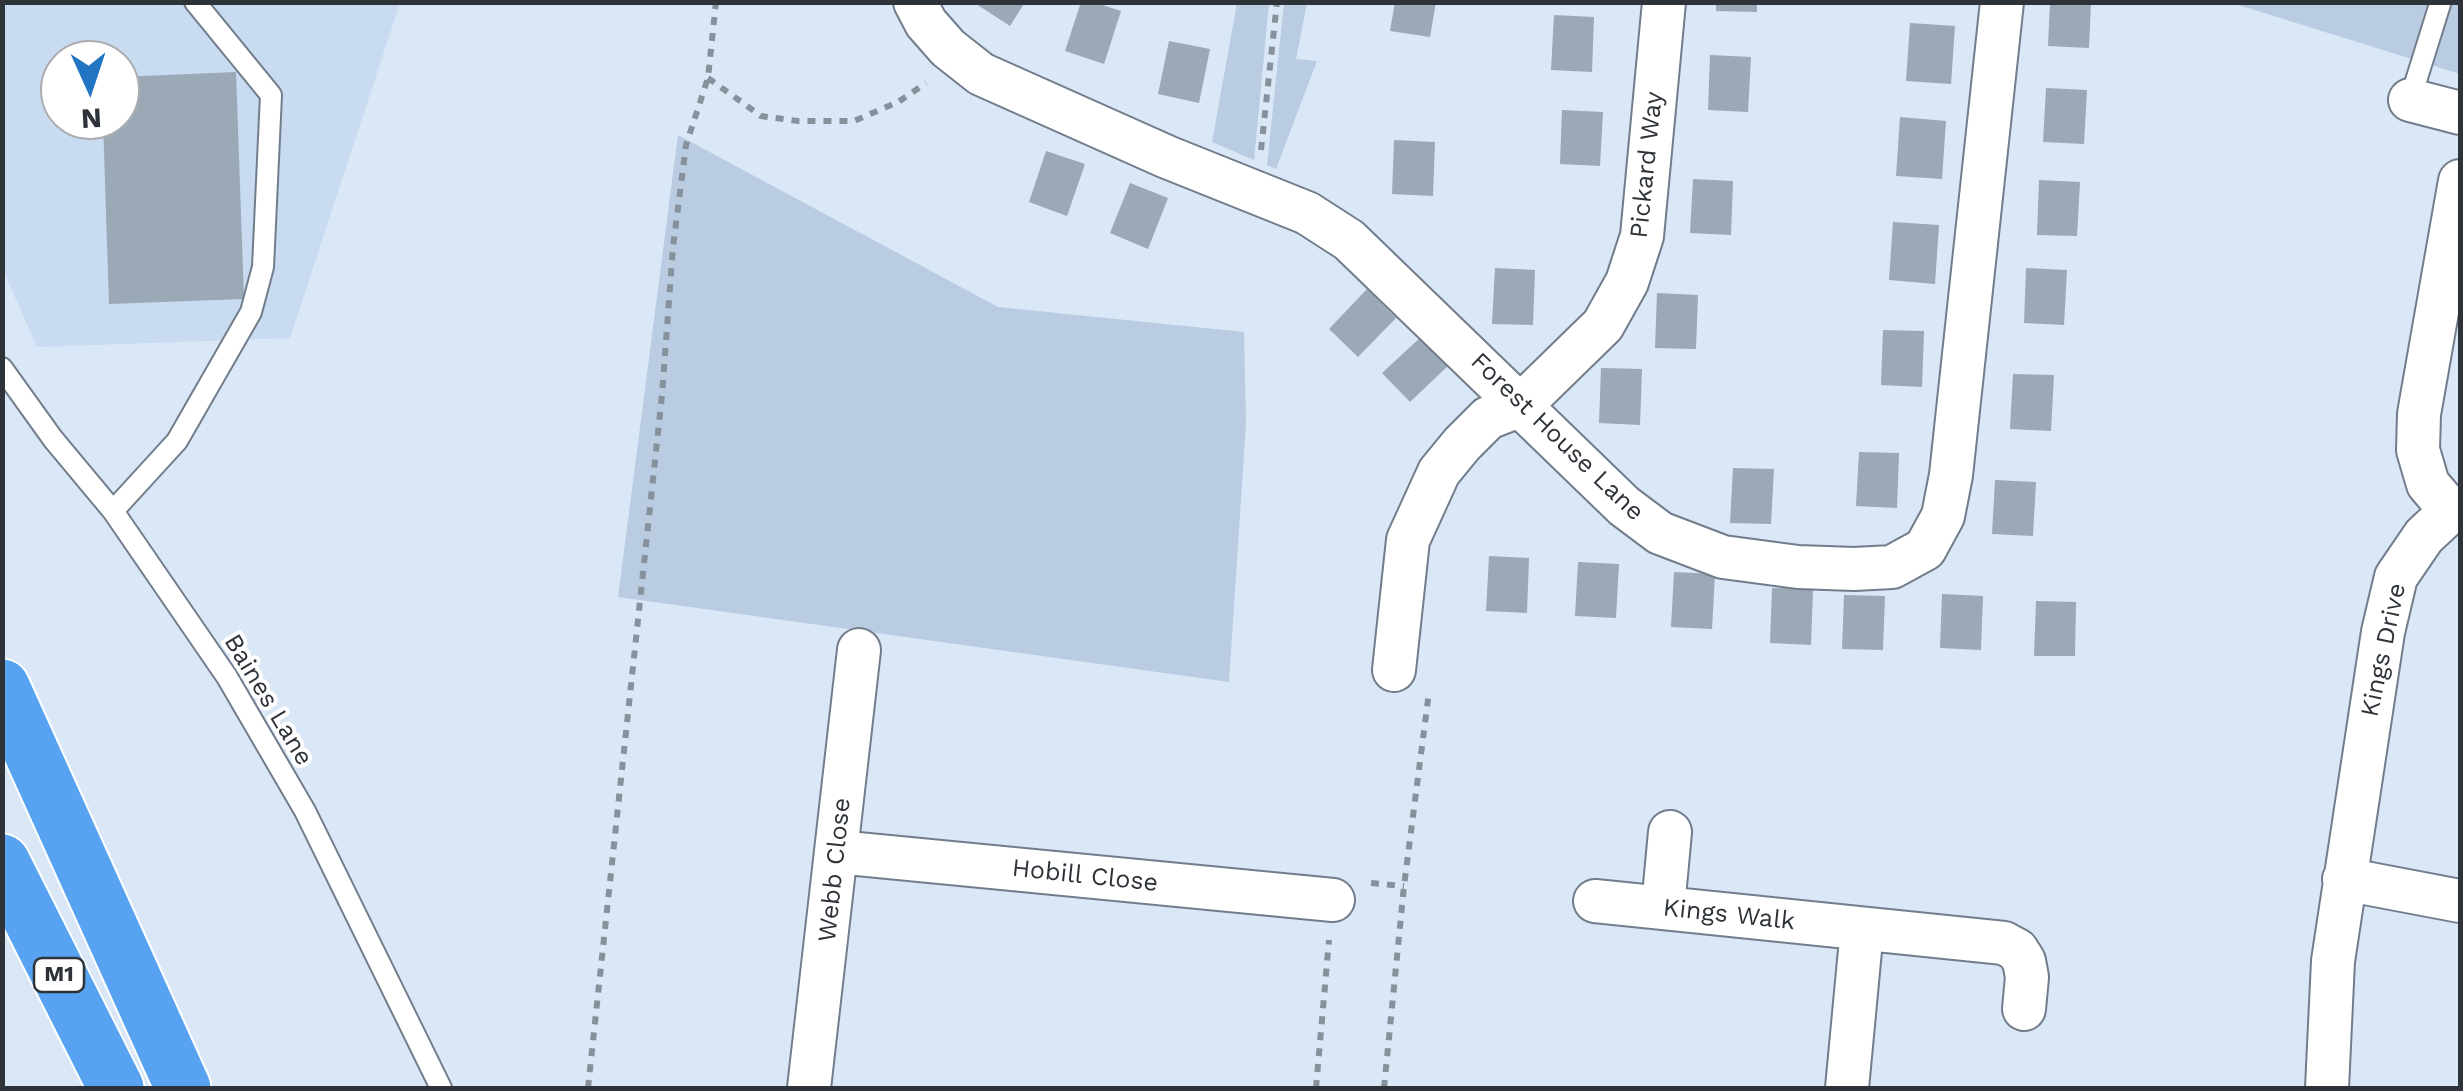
<!DOCTYPE html>
<style>
body{margin:0}
#map{position:relative;width:2463px;height:1091px;overflow:hidden;background:#d9e7f6;font-family:"Work Sans",sans-serif}
canvas{display:block}
.frame{position:absolute;inset:0;border:5px solid #2e3339;pointer-events:none}
.north{position:absolute;left:40px;top:40px;width:100px;height:100px;box-sizing:border-box;background:#fff;border:2px solid #abadb0;border-radius:50%;rotate:177deg;font-size:28px;font-weight:700;line-height:40px;text-align:center;color:#2e3339}
.north::after{content:'';display:block;margin:auto;width:35px;height:45px;background:#2175c3;clip-path:polygon(50% 0,100% 100%,50% 72%,0 100%)}
</style>
<div id="map">
<canvas width="2463" height="1091"></canvas>
<div class="frame"></div>
<div class="north">N</div>
</div>
<script>
const g = document.querySelector('canvas').getContext('2d');
g.lineJoin = 'round';
function fillPath(path, color) { g.fillStyle = color; g.fill(path, 'evenodd'); }
const toPath = rows => new Path2D(rows.map(r => 'M' + r).join(''));
function strokePath(path, color, width, dash) { g.strokeStyle = color; g.lineWidth = width; g.lineCap = dash ? 'butt' : 'round'; g.setLineDash(dash || []); g.stroke(path); }
function write(font, color, halo, rows, align = 'center') {
  g.font = font + ' "Work Sans",sans-serif'; g.lineWidth = 8; g.setLineDash([]); g.textBaseline = 'middle'; g.strokeStyle = halo; g.fillStyle = color; for (const [text, x, y, turn = 0] of rows) {
    g.save(); g.translate(x, y); g.rotate((+turn || 0) * Math.PI / 180); g.textAlign = isNaN(turn) ? turn : align; if (halo) g.strokeText(text, 0, 0); g.fillText(text, 0, 0); g.restore();
  }
}
fillPath(toPath([
 [2,3,400,3,290,338,37,347,3,270],
 [60,60,120,60,120,120,60,120]
]), '#c8dbf0');
fillPath(toPath([
 [1237,3,1269,3,1254,160,1212,142],
 [1284,3,1307,3,1296,59,1317,61,1276,169,1267,165],
 [2232,3,2460,3,2460,74],
 [678,135,998,307,1244,332,1246,423,1229,682,618,597]
]), '#b9cce2');
fillPath(toPath([
 [973,2,1025,2,1010,26],
 [1081,2,1093,2,1121,11,1104,64,1065,51],
 [1395,2,1436,2,1430,37,1390,31],
 [1716,2,1757,2,1757,12,1716,11],
 [2050,2,2091,2,2089,48,2048,46],
 [1554,15,1594,17,1592,72,1551,70],
 [1910,23,1955,26,1951,84,1906,81],
 [1169,41,1210,49,1199,103,1158,94],
 [1710,55,1751,57,1748,112,1708,110],
 [236,72,244,299,109,304,103,120,120,120,120,77],
 [2046,88,2087,90,2084,144,2043,142],
 [1562,110,1603,112,1600,166,1560,164],
 [1900,117,1946,121,1942,179,1896,176],
 [1394,140,1435,142,1433,196,1392,194],
 [1046,151,1085,164,1067,216,1029,202],
 [1693,179,1733,181,1731,235,1690,233],
 [2039,180,2080,182,2077,236,2037,235],
 [1130,183,1168,198,1148,249,1110,233],
 [1893,222,1939,225,1935,284,1889,280],
 [1495,268,1535,270,1533,325,1492,324],
 [2026,268,2067,270,2064,325,2024,323],
 [1367,289,1396,318,1358,357,1329,329],
 [1657,293,1698,295,1696,349,1655,348],
 [1883,330,1924,331,1922,387,1881,385],
 [1422,336,1450,364,1410,402,1382,373],
 [1601,368,1642,369,1640,425,1599,423],
 [2013,374,2054,375,2051,431,2010,429],
 [1859,452,1899,453,1897,508,1856,506],
 [1733,468,1774,469,1771,524,1730,523],
 [1995,480,2036,482,2033,536,1992,534],
 [1489,556,1529,558,1527,613,1486,611],
 [1578,562,1619,564,1616,618,1575,616],
 [1674,572,1715,574,1712,629,1671,627],
 [1772,588,1813,589,1811,645,1770,643],
 [1942,594,1983,596,1981,650,1940,648],
 [1844,595,1885,596,1883,650,1842,649],
 [2036,601,2076,602,2075,656,2034,656]
]), '#9ba8b6');
const lane = toPath([
 [2410,100,2440,4],
 [2,368,53,439,113,511,227,677,305,811,441,1088],
 [113,511,177,441,251,312,263,267,271,95,195,2]
]);
const street = toPath([
 [915,2,926,23,948,48,981,74,1167,157,1307,213,1349,240,1624,506,1660,533,1723,557,1798,567,1854,569,1892,567,1925,549,1943,516,1951,475,2002,2],
 [2410,100,2460,113],
 [1394,670,1408,540,1439,472,1462,444,1488,418,1521,405,1603,325,1627,282,1642,236,1664,2],
 [837,852,1333,900],
 [2344,879,2460,901],
 [1595,901,2004,943,2017,950,2024,961,2027,977,2024,1009],
 [1663,907,1670,832],
 [809,1088,859,650],
 [1847,1088,1862,929],
 [2327,1088,2333,961,2383,632,2396,577,2424,536,2451,511,2428,484,2418,450,2419,414,2460,181]
]);
const highway = toPath([
 [2,687,183,1088],
 [2,862,116,1088]
]);
strokePath(lane, '#717d8b', 24);
strokePath(street, '#717d8b', 46);
strokePath(highway, '#fff', 59);
strokePath(toPath([
 [708,78,761,116,798,121,854,121,898,102,926,83],
 [1261,150,1277,2],
 [1371,883,1404,886],
 [588,1088,662,395,673,247,686,145,708,78,716,2],
 [1316,1088,1329,940],
 [1384,1088,1404,886,1429,692]
]), '#87919b', 6, [8, 8]);
strokePath(lane, '#fff', 20);
strokePath(street, '#fff', 42);
strokePath(highway, '#57a3f2', 55);
for (const [x, y, w] of [
 [59,975,50]
]) { const box = new Path2D(); box.roundRect(x - w / 2, y - 17, w, 34, 8); g.fillStyle = '#fff'; g.fill(box); strokePath(box, '#2e3339', 2.5); }
write('bold 22px', '#2e3339', null, [
 ["M1",59,975]
]);
write('25px', '#2e3339', '#fff', [
 ["Pickard Way",1647,165,-84],
 ["Forest House Lane",1557,437,44],
 ["Kings Drive",2384,650,-78],
 ["Baines Lane",268,700,59],
 ["Webb Close",835,870,-84],
 ["Hobill Close",1085,876,6],
 ["Kings Walk",1729,915,6]
]);
</script>
